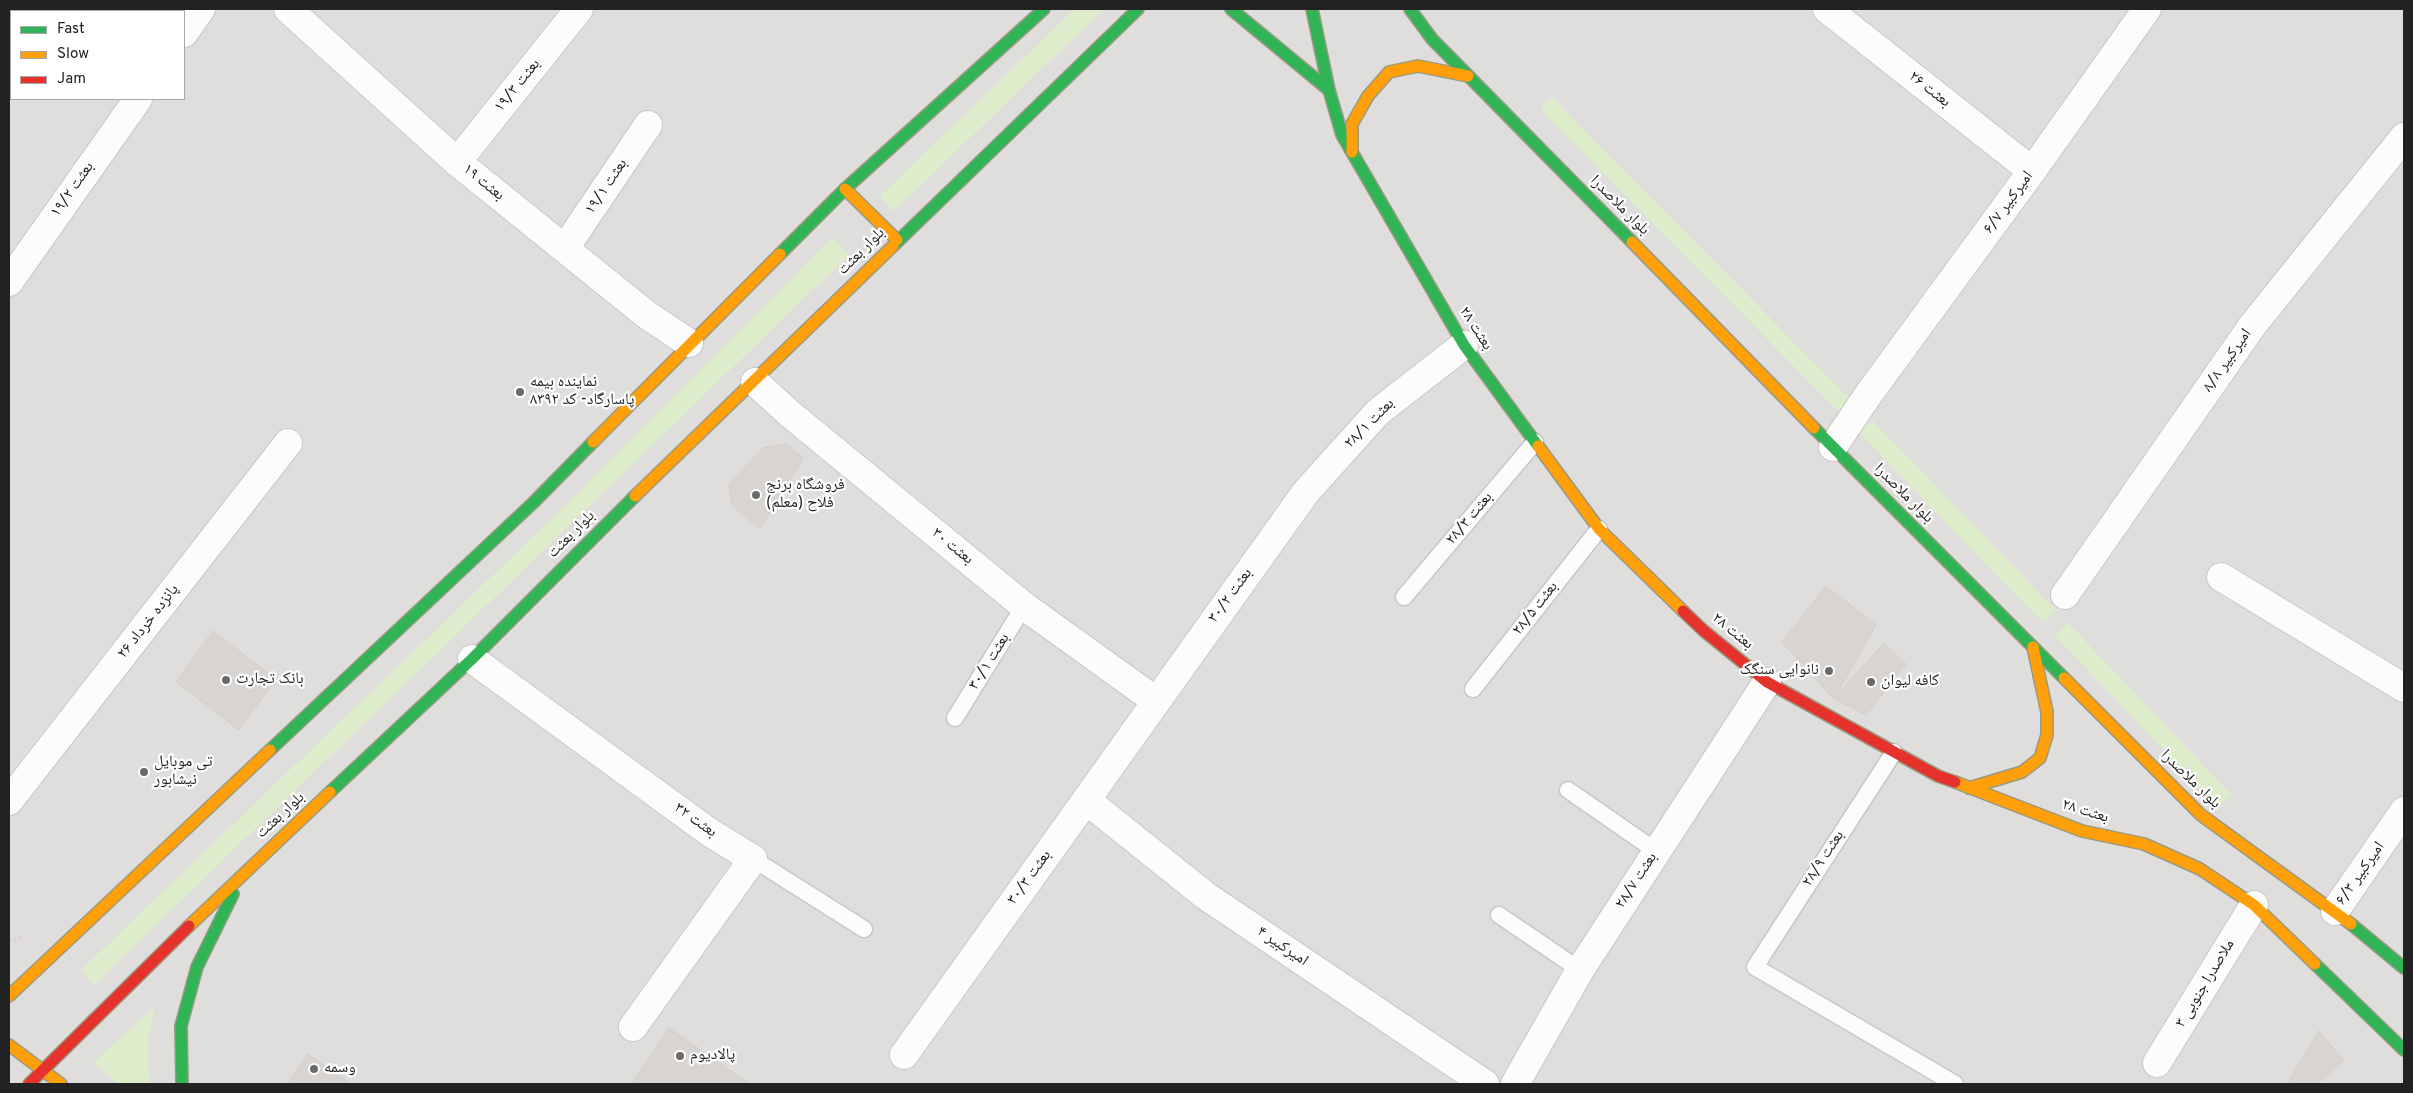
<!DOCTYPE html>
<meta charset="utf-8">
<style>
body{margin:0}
#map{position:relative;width:2413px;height:1093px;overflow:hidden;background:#f0eeeb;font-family:Overpass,sans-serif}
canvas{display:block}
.frame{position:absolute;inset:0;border:10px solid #222;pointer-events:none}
.legend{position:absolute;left:10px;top:10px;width:175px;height:90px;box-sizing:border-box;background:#fff;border:1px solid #a7a7a7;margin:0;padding:6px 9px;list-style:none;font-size:15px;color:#222}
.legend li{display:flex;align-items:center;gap:10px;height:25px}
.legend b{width:25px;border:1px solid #a7a7a7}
</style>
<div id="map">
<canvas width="2413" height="1093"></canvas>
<div class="frame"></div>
<ul class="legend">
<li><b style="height:6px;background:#30b455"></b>Fast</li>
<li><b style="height:6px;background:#ff9f0a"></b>Slow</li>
<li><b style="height:6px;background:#e5322d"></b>Jam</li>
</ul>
</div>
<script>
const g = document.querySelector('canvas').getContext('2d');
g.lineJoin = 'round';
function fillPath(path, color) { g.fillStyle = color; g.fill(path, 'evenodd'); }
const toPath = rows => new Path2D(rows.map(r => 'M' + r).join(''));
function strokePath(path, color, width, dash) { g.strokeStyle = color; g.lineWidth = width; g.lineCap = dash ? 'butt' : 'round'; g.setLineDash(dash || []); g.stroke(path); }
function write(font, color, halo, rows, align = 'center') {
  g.font = font + ' Overpass,"Noto Naskh Arabic",sans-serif'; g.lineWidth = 4.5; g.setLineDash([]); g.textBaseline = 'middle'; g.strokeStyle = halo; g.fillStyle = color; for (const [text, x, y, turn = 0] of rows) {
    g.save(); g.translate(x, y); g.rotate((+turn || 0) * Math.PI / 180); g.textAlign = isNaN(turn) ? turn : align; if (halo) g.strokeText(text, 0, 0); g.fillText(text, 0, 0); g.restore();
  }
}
fillPath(toPath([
 [9,9,2404,9,2404,1084,9,1084],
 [11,11,184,11,184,99,11,99]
]), '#dfdedc');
fillPath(toPath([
 [1074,9,1104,9,893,212,880,196],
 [1552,97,1852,401,1839,412,1540,109],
 [832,238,849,255,94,985,81,970,565,506],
 [1872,420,2056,610,2043,623,1859,433],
 [2068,623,2232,795,2218,807,2055,636],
 [154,1007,147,1045,150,1084,119,1084,93,1063]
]), '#ddeccb');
const building = toPath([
 [786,444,804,458,760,529,732,505,729,484,763,448,786,444],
 [1826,586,1876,625,1834,699,1782,642,1826,586],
 [213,631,276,679,239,730,176,682,213,631],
 [1884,643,1906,664,1866,715,1834,699,1884,643],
 [669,1028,750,1084,631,1084,669,1028],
 [2319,1031,2344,1061,2317,1084,2287,1084,2319,1031],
 [308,1054,351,1084,287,1084,308,1054]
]);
fillPath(building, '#d7d4d2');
strokePath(building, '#d3d0cc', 1);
const lane = toPath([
 [1404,597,1535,442],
 [1473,689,1599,529],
 [955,718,1024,606],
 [1894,752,1755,967,1955,1084],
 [1568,790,1656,851],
 [753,859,864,929],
 [1499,915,1580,970]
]);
const street = toPath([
 [288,9,457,162,647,315,689,343],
 [1827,9,2032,171],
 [184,33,201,9],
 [457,162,579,9],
 [565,248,648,125],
 [9,282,138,99],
 [755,382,790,414,1024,606,1156,701],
 [1833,447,1868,395,2032,171,2147,9],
 [2221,577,2404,688],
 [2065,595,2252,326,2404,137],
 [472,659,709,832,753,859,633,1027],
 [1086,800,1206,896,1485,1084],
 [9,801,288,443],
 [2335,911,2404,811],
 [904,1055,1306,492,1378,412,1464,345],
 [2157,1063,2254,905],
 [1515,1084,1580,970,1767,682]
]);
const fast = toPath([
 [1231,9,1329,90],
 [1312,9,1329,90,1342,135,1464,345,1538,446],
 [1410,9,1432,39,1632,242],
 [893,246,1138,9],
 [780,254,845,189,1044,9],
 [1814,428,2064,678],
 [270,750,534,502,593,442],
 [330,792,472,659,635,496],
 [2351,924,2404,968],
 [2315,964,2404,1050],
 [182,1084,181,1026,197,967,233,894]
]);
const slow = toPath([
 [1352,152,1352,124,1368,96,1389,72,1418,66,1468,76],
 [845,189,897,240],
 [1632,242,1814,428],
 [593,442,780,254],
 [1538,446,1599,529,1683,611],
 [635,496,893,246],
 [2064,678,2201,815,2351,924],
 [1955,782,2082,831,2144,844,2200,869,2254,905,2315,964],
 [1969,788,2022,772,2040,758,2047,735,2047,712,2033,647],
 [189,926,330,792],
 [9,996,270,750],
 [9,1045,61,1084]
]);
const jam = toPath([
 [1683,611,1704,631,1767,682,1938,776,1955,782],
 [29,1084,189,926]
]);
strokePath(lane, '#c9c8c7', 19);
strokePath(street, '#c9c8c7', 30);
strokePath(fast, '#999a82', 14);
strokePath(slow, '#999a82', 14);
strokePath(jam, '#999a82', 14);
strokePath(toPath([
 [9,941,23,937]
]), '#dccecd', 3, [2.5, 2.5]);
strokePath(lane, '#fdfcfc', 16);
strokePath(street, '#fdfcfc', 28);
strokePath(fast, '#30b455', 11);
strokePath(slow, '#ff9f0a', 11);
strokePath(jam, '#e5322d', 11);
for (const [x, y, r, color] of [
 [520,392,5,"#6a6968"],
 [756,495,5,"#6a6968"],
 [1829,671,5,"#6a6968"],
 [226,680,5,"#6a6968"],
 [1871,682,5,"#6a6968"],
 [144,772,5,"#6a6968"],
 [680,1056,5,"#6a6968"],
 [314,1069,5,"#6a6968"]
]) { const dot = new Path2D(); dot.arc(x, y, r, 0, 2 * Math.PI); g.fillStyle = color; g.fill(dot); strokePath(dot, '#fff', 2); }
write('16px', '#222', '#fff', [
 ["بعثت ۱۹/۳",518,86,-51],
 ["بعثت ۲۶",1929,90,38],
 ["بعثت ۱۹",483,183,39],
 ["بعثت ۱۹/۱",607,187,-56],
 ["بعثت ۱۹/۲",73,190,-55],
 ["امیرکبیر ۶/۷",2009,203,-54],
 ["بلوار ملاصدرا",1619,206,45],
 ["بلوار بعثت",862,252,-45],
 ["بعثت ۲۸",1475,329,57],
 ["امیرکبیر ۸/۸",2228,361,-55],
 ["بعثت ۲۸/۱",1370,424,-45],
 ["بلوار ملاصدرا",1903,494,45],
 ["بعثت ۲۸/۳",1470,519,-50],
 ["بلوار بعثت",572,535,-45],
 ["بعثت ۳۰",952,547,39],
 ["بعثت ۳۰/۲",1231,596,-54],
 ["بعثت ۲۸/۵",1536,609,-52],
 ["پانزده خرداد ۲۶",149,622,-52],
 ["بعثت ۲۸",1732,632,39],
 ["بعثت ۳۰/۱",990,662,-58],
 ["بلوار ملاصدرا",2190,780,44],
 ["بعثت ۲۸",2085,812,17],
 ["بلوار بعثت",281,816,-43],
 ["بعثت ۳۲",695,821,35],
 ["بعثت ۲۸/۹",1824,859,-57],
 ["امیرکبیر ۶/۳",2361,874,-55],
 ["بعثت ۳۰/۳",1030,878,-54],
 ["بعثت ۲۸/۷",1637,881,-57],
 ["امیرکبیر ۴",1282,947,34],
 ["ملاصدرا جنوبی ۳",2206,984,-59]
]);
write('16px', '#222', '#fff', [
 ["نماینده بیمه",530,383],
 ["پاسارگاد- کد ۸۳۹۲",530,401],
 ["فروشگاه برنج",766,486],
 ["فلاح (معلم)",766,504],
 ["نانوایی سنگک",1819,671,"right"],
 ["بانک تجارت",236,680],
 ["کافه لیوان",1881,682],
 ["تی موبایل",154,763],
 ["نیشابور",154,781],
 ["پالادیوم",690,1056],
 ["وسمه",324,1069]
], 'left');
</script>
